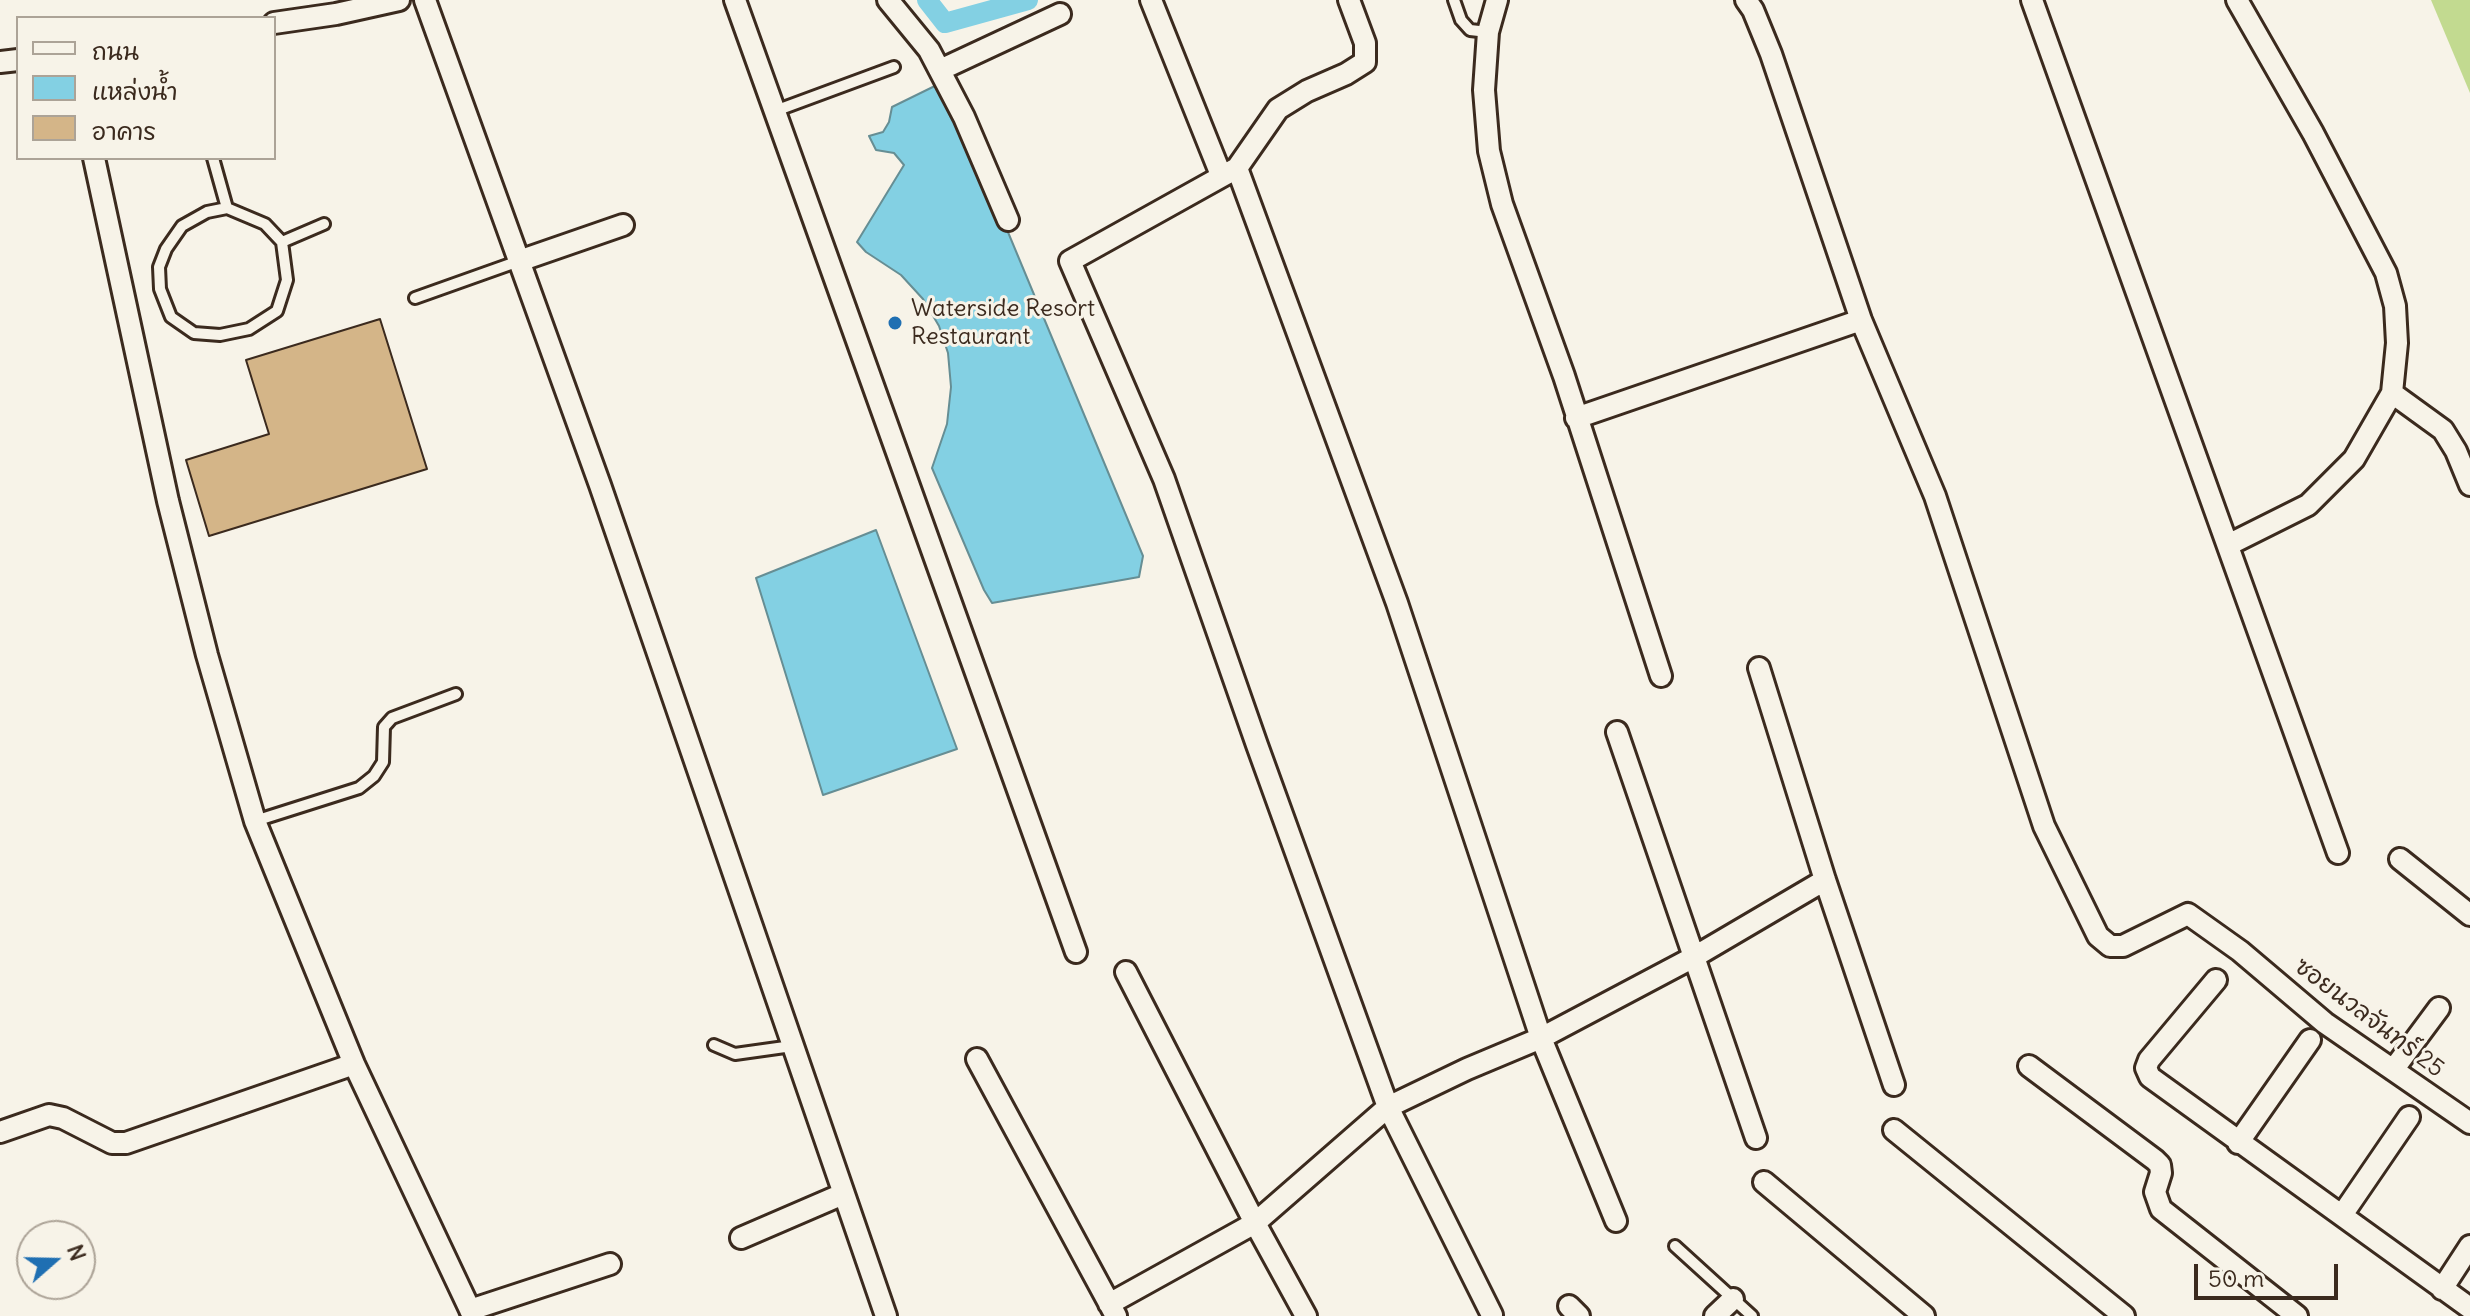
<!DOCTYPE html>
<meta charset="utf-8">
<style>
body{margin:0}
#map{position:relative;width:2470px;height:1316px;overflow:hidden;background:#f7f3e8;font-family:Delius,"Playpen Sans Thai",sans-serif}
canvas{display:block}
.legend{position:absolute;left:16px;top:16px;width:260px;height:144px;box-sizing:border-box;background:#f7f3e8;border:2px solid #aca397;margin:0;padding:10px 14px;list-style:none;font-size:24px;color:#3b2a1e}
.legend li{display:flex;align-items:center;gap:16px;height:40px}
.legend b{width:40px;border:2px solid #aca397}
.north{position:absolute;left:16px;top:1220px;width:80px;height:80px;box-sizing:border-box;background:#f7f3e8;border:2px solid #aca397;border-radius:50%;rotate:70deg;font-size:22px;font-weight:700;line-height:32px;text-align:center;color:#3b2a1e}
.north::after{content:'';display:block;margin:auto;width:28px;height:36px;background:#1f6fb2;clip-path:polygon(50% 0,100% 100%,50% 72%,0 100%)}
.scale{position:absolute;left:2194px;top:1264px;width:144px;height:36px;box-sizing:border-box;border:4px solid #3b2a1e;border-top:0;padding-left:10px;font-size:24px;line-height:28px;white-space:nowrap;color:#3b2a1e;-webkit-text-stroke:6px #f7f3e8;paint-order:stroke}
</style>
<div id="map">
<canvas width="2470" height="1316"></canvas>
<ul class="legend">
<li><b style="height:10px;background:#f7f3e8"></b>ถนน</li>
<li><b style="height:22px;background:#83d0e3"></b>แหล่งน้ำ</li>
<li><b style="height:22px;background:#d4b588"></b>อาคาร</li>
</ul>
<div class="north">N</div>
<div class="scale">50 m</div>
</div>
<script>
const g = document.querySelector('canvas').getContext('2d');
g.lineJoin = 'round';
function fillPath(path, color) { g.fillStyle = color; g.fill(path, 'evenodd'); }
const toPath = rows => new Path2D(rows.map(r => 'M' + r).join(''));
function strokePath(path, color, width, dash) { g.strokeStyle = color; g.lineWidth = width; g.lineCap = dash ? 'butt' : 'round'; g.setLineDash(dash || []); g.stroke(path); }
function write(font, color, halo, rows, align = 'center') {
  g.font = font + ' Delius,"Playpen Sans Thai",sans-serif'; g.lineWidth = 6; g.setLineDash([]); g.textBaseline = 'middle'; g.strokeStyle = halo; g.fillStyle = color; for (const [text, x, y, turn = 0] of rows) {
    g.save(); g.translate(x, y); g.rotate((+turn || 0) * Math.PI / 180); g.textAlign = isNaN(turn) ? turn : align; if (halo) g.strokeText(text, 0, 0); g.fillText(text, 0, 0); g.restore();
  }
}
fillPath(toPath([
 [2431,0,2470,0,2470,93]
]), '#c2da90');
const water = toPath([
 [945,81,1143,556,1139,577,992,603,984,590,932,468,947,424,951,387,948,353,939,326,923,299,901,275,866,252,857,242,904,165,894,153,876,150,869,136,883,132,889,122,892,107,945,81],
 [876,530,957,749,823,795,756,578,876,530]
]);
fillPath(water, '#83d0e3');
strokePath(water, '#668e94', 2);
strokePath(toPath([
 [927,0,945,23,1028,0]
]), '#83d0e3', 20);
const building = toPath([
 [380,319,427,469,209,536,186,460,269,434,246,360,380,319]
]);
fillPath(building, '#d4b588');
strokePath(building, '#3b2a1e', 2);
const service = toPath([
 [1454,0,1461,20,1470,30,1488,32],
 [775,111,894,67],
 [213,158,227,208,265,224,282,242,324,224],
 [227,208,207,212,182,226,166,249,159,267,160,289,171,317,194,333,220,335,249,329,277,311,287,280,282,242],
 [415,298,519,261],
 [255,821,359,788,374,776,383,762,384,727,392,718,456,694],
 [714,1045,735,1054,792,1046],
 [1675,1246,1752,1316]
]);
const minor = toPath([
 [425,0,600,485,886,1316],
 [735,0,1076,952],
 [888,0,929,50,964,117,1008,220],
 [1151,0,1221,175],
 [1349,0,1365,43,1365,62,1346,74,1307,91,1278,109,1237,168,1070,261,1164,479,1257,745,1388,1107,1492,1315],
 [1497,0,1488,32,1484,90,1489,151,1502,204,1564,376,1661,676],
 [1746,0,1753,10,1771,54,1861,320,1935,496,2044,826,2098,936,2110,946,2123,946,2188,914,2240,951,2325,1023,2470,1123],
 [2032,0,2338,853],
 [274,23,336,14,399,0],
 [0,62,18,60],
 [940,70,1060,14],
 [94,158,168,501,207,655,255,821,354,1064,473,1316],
 [1237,168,1397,603,1541,1038,1616,1221],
 [519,261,623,225],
 [2392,393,2443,430,2456,451,2470,485],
 [1576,418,1861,320],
 [2228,545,2308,505,2354,459,2392,393,2397,343,2395,306,2386,273,2313,133,2237,0],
 [1759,668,1825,880,1894,1085],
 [1617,732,1756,1138],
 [2400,859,2470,915],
 [1126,972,1255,1223,1306,1316],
 [2216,980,2149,1060,2146,1068,2150,1077,2470,1308],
 [977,1059,1116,1316],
 [2029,1066,2155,1160,2160,1165,2161,1173,2155,1192,2161,1209,2297,1316],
 [2393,1070,2439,1008],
 [1894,1130,2124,1316],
 [0,1132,49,1115,63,1118,112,1143,126,1143,354,1064],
 [2238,1143,2310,1040],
 [1764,1182,1924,1316],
 [2342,1215,2409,1117],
 [741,1238,843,1194],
 [2442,1289,2470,1246],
 [1109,1304,1255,1223,1388,1107,1467,1069,1541,1038,1694,957,1825,880],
 [1569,1306,1579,1316],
 [470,1310,610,1264],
 [1715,1316,1733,1299]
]);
strokePath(service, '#3b2a1e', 16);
strokePath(minor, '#3b2a1e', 26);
strokePath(service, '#f7f3e8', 10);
strokePath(minor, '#f7f3e8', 20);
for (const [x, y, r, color] of [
 [895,323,8,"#1f6fb2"]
]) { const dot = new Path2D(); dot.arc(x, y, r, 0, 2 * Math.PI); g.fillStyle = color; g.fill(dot); strokePath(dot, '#f7f3e8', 3); }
write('24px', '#3b2a1e', '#f7f3e8', [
 ["Waterside Resort",911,309],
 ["Restaurant",911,337]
], 'left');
write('24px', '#3b2a1e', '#f7f3e8', [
 ["ซอยนวลจันทร์ 25",2369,1018,37]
]);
</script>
